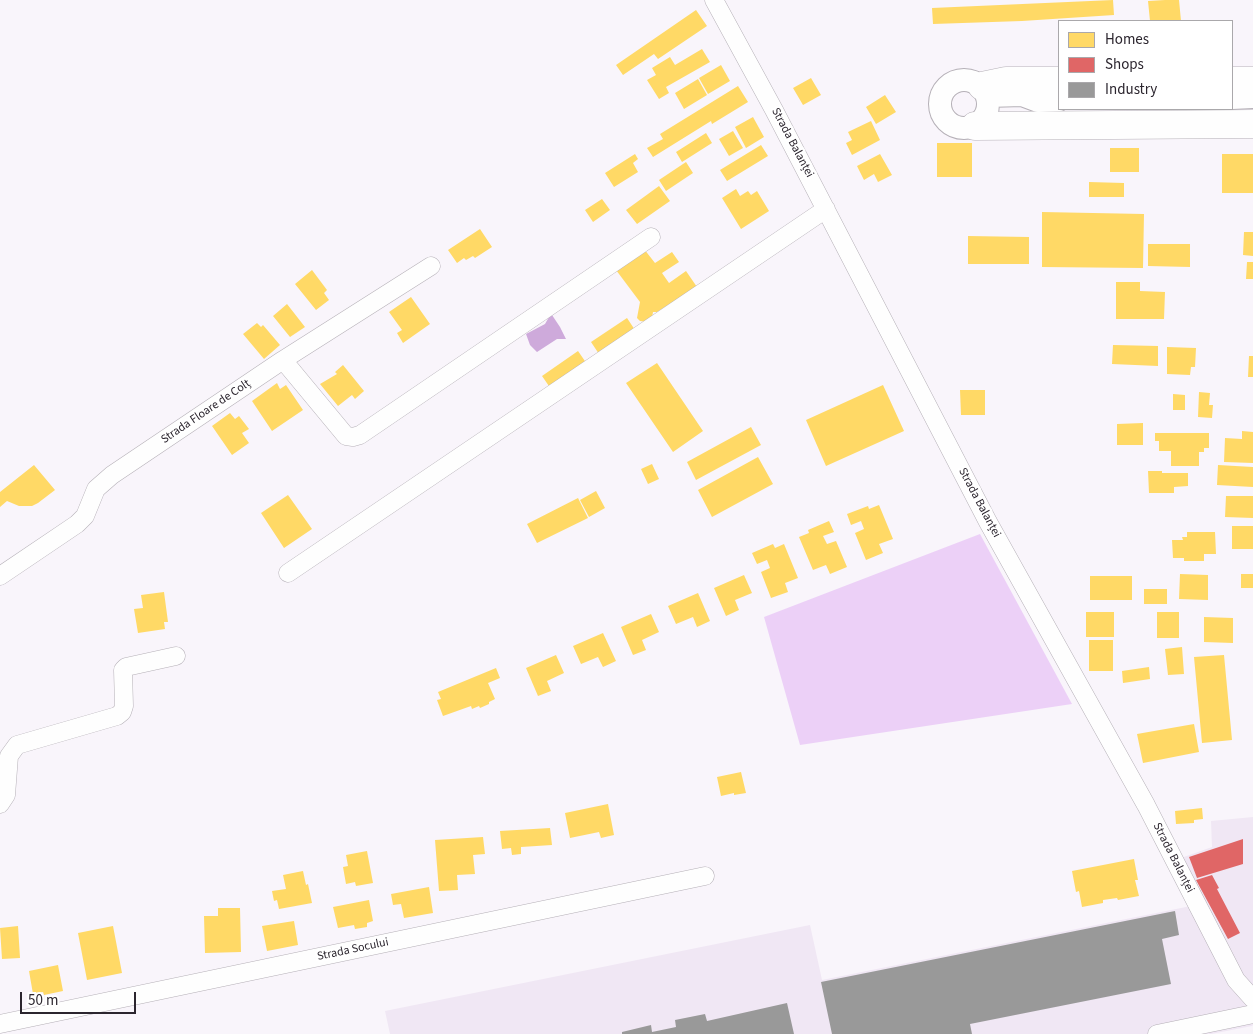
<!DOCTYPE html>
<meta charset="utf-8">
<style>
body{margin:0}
#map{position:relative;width:1253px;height:1034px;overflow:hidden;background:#f9f5fb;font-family:"Source Sans 3",sans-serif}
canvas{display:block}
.legend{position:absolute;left:1058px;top:20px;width:175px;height:90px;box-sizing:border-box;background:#fff;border:1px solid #aaa8ab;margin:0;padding:6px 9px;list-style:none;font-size:15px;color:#2b252e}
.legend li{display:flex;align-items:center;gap:10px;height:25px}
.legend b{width:25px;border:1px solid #aaa8ab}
.scale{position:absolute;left:20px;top:992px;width:116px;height:22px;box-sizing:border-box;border:2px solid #2b252e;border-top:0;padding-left:6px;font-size:15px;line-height:18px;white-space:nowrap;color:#2b252e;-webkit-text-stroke:4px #fff;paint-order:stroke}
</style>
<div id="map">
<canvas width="1253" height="1034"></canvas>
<ul class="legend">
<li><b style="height:14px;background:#ffd966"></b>Homes</li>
<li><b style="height:14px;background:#e06666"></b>Shops</li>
<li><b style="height:14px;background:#999"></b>Industry</li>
</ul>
<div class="scale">50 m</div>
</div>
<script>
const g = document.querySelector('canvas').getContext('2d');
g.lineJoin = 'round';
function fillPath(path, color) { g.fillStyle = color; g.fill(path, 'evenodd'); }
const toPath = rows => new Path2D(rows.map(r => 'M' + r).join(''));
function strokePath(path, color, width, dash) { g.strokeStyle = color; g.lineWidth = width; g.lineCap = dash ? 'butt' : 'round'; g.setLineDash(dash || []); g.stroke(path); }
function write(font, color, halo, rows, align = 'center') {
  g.font = font + ' "Source Sans 3",sans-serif'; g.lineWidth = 5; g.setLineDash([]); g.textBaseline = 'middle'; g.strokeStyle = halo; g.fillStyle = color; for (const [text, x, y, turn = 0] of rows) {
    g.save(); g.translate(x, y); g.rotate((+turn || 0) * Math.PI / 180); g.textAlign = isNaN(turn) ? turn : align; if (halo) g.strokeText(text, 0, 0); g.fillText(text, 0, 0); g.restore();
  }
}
fillPath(toPath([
 [1253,817,1253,1025,1252,1026,1211,1034,390,1034,385,1011,810,925,822,980,1206,903,1181,858,1212,847,1211,821]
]), '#f0e7f4');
fillPath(toPath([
 [980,534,1072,704,800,745,764,617]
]), '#ecd0f7');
fillPath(toPath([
 [552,315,560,327,566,339,557,339,537,352,530,345,526,334,545,324,549,317]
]), '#ceaadb');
fillPath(toPath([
 [1113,0,1114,15,1022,21,933,24,932,8],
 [1165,0,1179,0,1181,21,1150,21,1148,1],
 [696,10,707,26,658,59,654,54,623,75,616,65],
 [702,49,710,62,666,87,669,93,659,99,647,80,656,75,652,68,670,57,675,65],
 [721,65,730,81,708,94,699,78],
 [811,78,821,95,803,105,793,88],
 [698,79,707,95,684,109,675,93],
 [738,86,748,102,712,124,711,121,653,157,647,148,663,139,660,134],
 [885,95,896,112,876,124,866,107],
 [753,117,764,137,746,148,735,127],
 [871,121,880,140,852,155,846,143,852,140,848,132],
 [733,131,743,148,729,156,719,139],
 [706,133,712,143,682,162,676,152],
 [937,143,972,143,972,177,937,177],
 [761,145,768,156,727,181,720,170],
 [1110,148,1139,148,1139,172,1110,172],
 [635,154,638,159,633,163,638,172,614,187,605,173],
 [880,154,892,175,878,182,874,174,864,180,857,166],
 [1222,154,1253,154,1253,193,1222,193],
 [686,162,693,173,666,191,659,180],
 [1089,182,1124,183,1124,197,1089,197],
 [659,186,670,201,637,224,626,210],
 [736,189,740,196,748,191,751,195,757,191,769,211,741,229,722,198],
 [602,199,610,210,593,222,585,210],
 [1042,212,1144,214,1143,268,1042,267],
 [480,229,492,247,475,258,473,256,466,260,464,258,457,263,448,250],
 [1244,232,1253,232,1253,256,1243,255],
 [968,236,1029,237,1029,264,968,264],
 [1148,244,1190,244,1190,267,1148,266],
 [644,249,655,263,672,252,679,262,662,273,669,283,686,271,697,287,657,312,653,312,652,318,647,322,640,321,637,318,640,302,616,270],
 [1247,262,1253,262,1253,279,1246,279],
 [312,270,327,290,324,293,329,300,316,310,295,284],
 [1116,282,1140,282,1140,291,1165,292,1164,319,1116,319],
 [411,297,430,324,403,343,397,333,402,330,389,312],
 [287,304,305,327,290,337,273,316],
 [627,318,635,330,599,354,591,342],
 [257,323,261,327,263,325,280,345,264,359,243,334],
 [1113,345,1158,346,1158,366,1112,364],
 [1167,347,1196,348,1195,367,1191,367,1190,375,1167,374],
 [578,351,587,364,551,389,542,376],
 [1249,356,1253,356,1253,377,1248,377],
 [657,363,703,431,673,452,626,383],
 [343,365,364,391,355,399,352,395,338,406,320,384,337,374,335,372],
 [277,383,280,389,286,385,303,410,272,431,252,401],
 [883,385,904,431,826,466,806,420],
 [960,390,985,390,985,415,961,415],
 [1199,392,1210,393,1209,405,1213,405,1212,418,1198,417],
 [1173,394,1185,395,1185,410,1173,410],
 [230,413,235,419,239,416,249,429,242,433,249,443,232,455,212,426],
 [1143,423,1143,445,1117,445,1117,424],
 [751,427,761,445,696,480,687,462],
 [1242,431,1253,432,1253,463,1224,462,1225,438,1242,439],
 [1155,433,1209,433,1209,448,1204,448,1204,452,1199,452,1199,466,1171,466,1171,451,1159,451,1159,441,1155,441],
 [758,457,773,484,712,517,698,490],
 [652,464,659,479,648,484,641,469],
 [34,465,55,490,38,503,32,506,19,506,7,501,0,507,0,492],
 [1218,465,1253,467,1253,487,1217,485],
 [1148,471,1162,471,1162,473,1188,473,1188,486,1174,487,1174,493,1149,493],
 [596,491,605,508,589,517,580,500],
 [288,495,312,529,284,548,261,513],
 [1226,496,1253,496,1253,518,1225,517],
 [578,498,588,518,537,543,527,524],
 [879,505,893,539,879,544,883,553,866,560,855,533,864,529,861,521,851,525,847,514,868,506,869,509],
 [829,521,834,532,823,536,827,544,836,541,847,567,830,574,826,565,813,570,799,537,809,533,808,530],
 [1232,526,1253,526,1253,549,1232,549],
 [1187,532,1215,532,1216,554,1204,554,1204,561,1184,561,1184,558,1173,558,1172,540,1183,540,1182,537,1187,537],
 [773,544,775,548,784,544,798,578,785,583,788,592,771,598,761,572,770,568,767,560,757,564,752,553],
 [1180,574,1208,575,1208,600,1179,599],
 [1241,574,1253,574,1253,588,1241,588],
 [744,575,752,593,735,600,739,610,726,616,714,588],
 [1090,576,1132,576,1132,600,1090,600],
 [1144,589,1167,589,1167,604,1144,604],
 [164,592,168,622,164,622,165,629,138,633,134,609,143,608,141,595],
 [698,593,710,621,697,627,693,617,676,624,668,606],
 [1086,612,1114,612,1114,637,1086,637],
 [1157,612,1179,612,1179,638,1157,638],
 [651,614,659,632,642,640,646,650,633,655,621,627],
 [1204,617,1233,618,1233,643,1204,642],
 [603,633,616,661,603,667,598,657,581,664,573,646],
 [1089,640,1113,640,1113,671,1089,671],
 [1182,647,1184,674,1168,675,1165,649],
 [556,655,564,673,547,681,551,691,538,696,526,668],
 [1224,655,1232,740,1202,743,1194,657],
 [1149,667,1150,679,1123,683,1122,671],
 [496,668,500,678,488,683,495,699,489,702,489,704,480,708,479,706,472,709,471,706,443,716,437,700,441,699,438,692],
 [1194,724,1199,752,1143,763,1137,734],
 [741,772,746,793,734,795,734,793,721,796,717,777],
 [608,804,614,835,601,838,599,832,570,838,565,813],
 [1202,808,1203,819,1194,820,1194,823,1176,824,1175,811],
 [550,828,552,845,521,847,521,854,512,855,511,848,502,849,500,831],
 [483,837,485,854,473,855,475,874,457,875,458,890,439,891,435,840],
 [367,851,373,883,356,886,355,882,346,884,343,867,348,866,346,855],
 [1134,859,1138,880,1135,880,1139,896,1118,900,1117,898,1103,900,1103,903,1082,907,1079,891,1076,892,1072,871],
 [303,871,306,885,308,884,312,903,279,909,277,900,274,901,272,891,286,889,283,875],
 [429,887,433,913,404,918,401,904,393,905,391,894],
 [369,900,373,921,367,923,367,927,355,929,354,925,338,928,333,907],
 [218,908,240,908,241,952,205,953,204,916,218,916],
 [294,921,298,945,267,951,262,926],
 [18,926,20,958,2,959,0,928],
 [113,926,122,973,87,980,78,933],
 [58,965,63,991,44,995,43,992,33,994,29,971]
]), '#ffd966');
fillPath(toPath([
 [1243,839,1243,864,1197,878,1189,857],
 [1212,875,1219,888,1217,889,1240,933,1228,939,1196,880]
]), '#e06666');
fillPath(toPath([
 [1175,911,1179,935,1162,939,1171,984,970,1024,972,1034,832,1034,821,982],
 [787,1003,794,1034,622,1034,622,1032,651,1025,652,1032,676,1027,675,1020,705,1014,707,1021]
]), '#999');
const minor = toPath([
 [714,0,774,110,988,522,1146,805,1236,980,1253,999],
 [283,360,346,436,353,437,360,435,651,237],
 [288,573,826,209],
 [0,576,77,524,85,516,96,489,112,475,283,360,431,266],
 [0,804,6,795,9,756,17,745,117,716,122,712,124,706,123,670,126,667,176,656],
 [0,1024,705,876],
 [1157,1034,1253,1014]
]);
const tertiary = toPath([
 '940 104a24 24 0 1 1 48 0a24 24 0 1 1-48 0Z',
 [988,96,1022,95,1038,101,1059,100],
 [1232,98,1253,97]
]);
const trunk = toPath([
 [1232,81,1253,81],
 [982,86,1006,81,1059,81],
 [975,126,1253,124]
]);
strokePath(minor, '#b5b0b7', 19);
strokePath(tertiary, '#b5b0b7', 24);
strokePath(trunk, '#b5b0b7', 29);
strokePath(minor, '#fefefe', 18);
strokePath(tertiary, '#fefefe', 22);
strokePath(trunk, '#fefefe', 28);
write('12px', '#2b252e', '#fff', [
 ["Strada Balanței",792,143,62],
 ["Strada Floare de Colț",206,412,-34],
 ["Strada Balanței",979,503,62],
 ["Strada Balanței",1173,858,63],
 ["Strada Socului",353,950,-12]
]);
</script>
